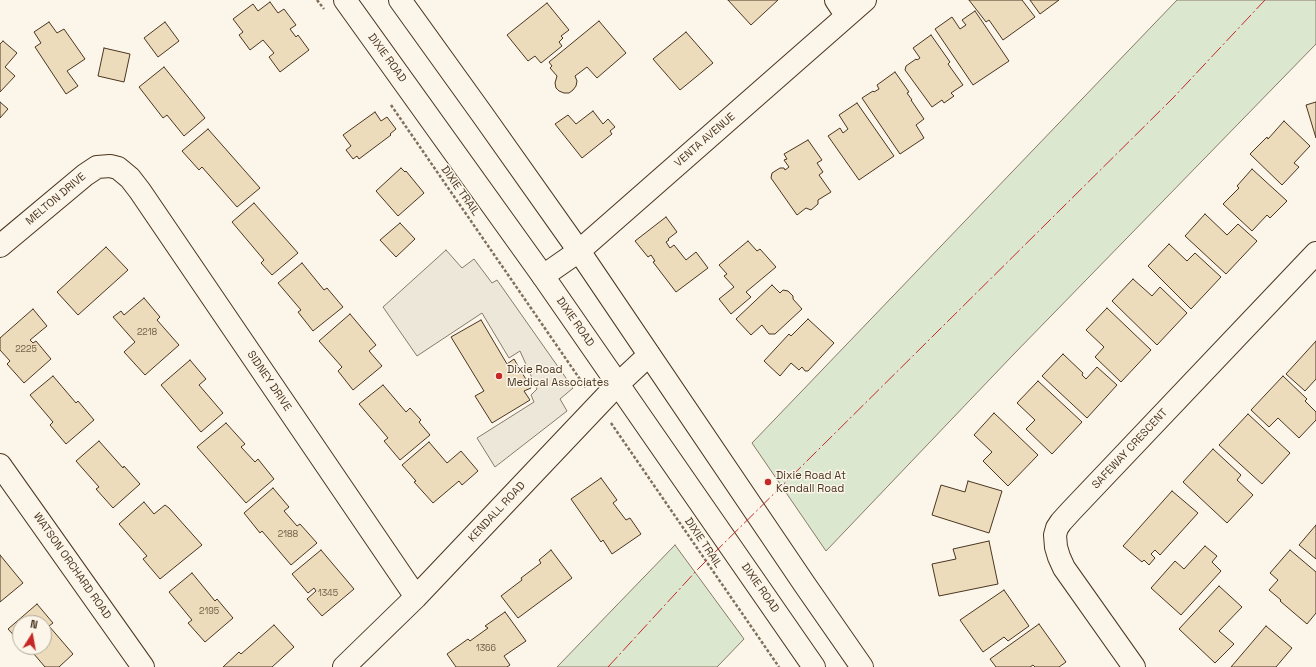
<!DOCTYPE html>
<style>
body{margin:0}
#map{position:relative;width:1316px;height:667px;overflow:hidden;background:#fbf6e9;font-family:"Space Grotesk",sans-serif}
canvas{display:block}
.north{position:absolute;left:12px;top:615px;width:40px;height:40px;box-sizing:border-box;background:#fbf6e9;border:1px solid #b4a999;border-radius:50%;rotate:11deg;font-size:11px;font-weight:700;line-height:16px;text-align:center;color:#4a3520}
.north::after{content:'';display:block;margin:auto;width:14px;height:18px;background:#c62828;clip-path:polygon(50% 0,100% 100%,50% 72%,0 100%)}
</style>
<div id="map">
<canvas width="1316" height="667"></canvas>
<div class="north">N</div>
</div>
<script>
const g = document.querySelector('canvas').getContext('2d');
g.lineJoin = 'round';
function fillPath(path, color) { g.fillStyle = color; g.fill(path, 'evenodd'); }
const toPath = rows => new Path2D(rows.map(r => 'M' + r).join(''));
function strokePath(path, color, width, dash) { g.strokeStyle = color; g.lineWidth = width; g.lineCap = dash ? 'butt' : 'round'; g.setLineDash(dash || []); g.stroke(path); }
function write(font, color, halo, rows, align = 'center') {
  g.font = font + ' "Space Grotesk",sans-serif'; g.lineWidth = 3; g.setLineDash([]); g.textBaseline = 'middle'; g.strokeStyle = halo; g.fillStyle = color; for (const [text, x, y, turn = 0] of rows) {
    g.save(); g.translate(x, y); g.rotate((+turn || 0) * Math.PI / 180); g.textAlign = isNaN(turn) ? turn : align; if (halo) g.strokeText(text, 0, 0); g.fillText(text, 0, 0); g.restore();
  }
}
const green = toPath([
 [1177,0,1316,0,1316,44,1012,356,826,551,752,443,1177,0],
 [675,545,744,639,717,667,557,667,675,545]
]);
fillPath(green, '#dce7d0');
strokePath(green, '#887966', 1);
const parking = toPath([
 [446,250,462,268,474,259,492,283,497,280,573,388,560,399,567,411,495,467,477,438,534,402,531,395,537,389,520,351,509,358,482,313,417,356,383,307,446,250]
]);
fillPath(parking, '#ede7d9');
strokePath(parking, '#887966', 1);
const building = toPath([
 [728,0,778,0,751,25,728,0],
 [969,0,1022,0,1035,17,1003,40,989,20,986,22,969,0],
 [1030,0,1059,0,1040,14,1030,0],
 [270,2,278,13,284,9,296,25,290,29,296,37,298,35,309,50,280,72,269,57,274,53,263,40,250,50,239,35,243,32,233,19,253,4,258,11,270,2],
 [547,3,569,30,561,36,563,38,559,42,562,46,541,63,535,56,528,61,507,35,547,3],
 [975,11,1009,61,973,85,935,29,952,17,960,29,966,25,962,20,975,11],
 [599,21,626,53,597,78,587,67,575,76,577,81,576,86,573,90,569,93,564,93,559,91,556,88,555,83,557,76,550,68,552,66,549,62,599,21],
 [49,22,57,33,64,29,85,59,67,71,78,86,66,94,35,47,41,43,34,32,49,22],
 [165,22,179,41,158,57,144,38,165,22],
 [686,32,713,63,680,90,653,59,686,32],
 [931,35,950,62,948,64,963,85,951,93,954,96,944,103,942,100,932,107,905,70,906,66,916,59,917,60,920,58,913,48,931,35],
 [3,41,17,53,5,67,15,76,0,92,0,44,3,41],
 [104,48,130,54,124,82,98,76,104,48],
 [164,67,205,118,184,136,167,115,163,118,139,87,164,67],
 [895,72,909,92,907,93,912,100,911,100,924,119,916,125,924,138,900,154,862,98,873,91,874,92,879,89,877,85,895,72],
 [0,102,8,109,0,118,0,102],
 [1316,102,1316,138,1306,105,1316,102],
 [857,103,894,156,859,180,828,136,840,128,843,133,848,129,839,115,857,103],
 [593,111,603,124,608,119,615,127,610,131,612,134,582,158,555,124,568,115,576,124,593,111],
 [375,112,381,121,387,117,396,129,390,134,391,135,359,159,357,156,353,159,346,150,351,146,343,135,375,112],
 [1284,121,1310,146,1294,163,1299,167,1282,185,1250,154,1267,137,1268,139,1284,121],
 [208,129,260,188,237,207,202,167,199,170,182,151,208,129],
 [808,140,822,160,817,163,823,172,819,175,831,192,818,200,818,204,811,210,806,208,797,215,771,178,772,173,780,168,784,168,785,170,789,167,784,160,787,159,784,154,808,140],
 [401,168,405,172,406,171,424,193,398,216,376,191,401,168],
 [1252,169,1287,201,1270,218,1267,215,1252,231,1223,204,1239,188,1237,186,1252,169],
 [254,203,298,253,272,275,261,263,264,260,232,222,254,203],
 [1205,214,1227,235,1238,224,1257,241,1226,274,1185,236,1205,214],
 [666,217,677,232,668,239,669,240,666,242,670,248,674,245,686,260,696,252,708,268,676,292,653,262,655,261,651,255,648,257,635,241,666,217],
 [400,223,415,239,396,257,380,240,400,223],
 [748,241,757,251,760,249,776,267,746,292,751,297,731,314,719,299,734,287,724,276,727,274,719,265,748,241],
 [1169,244,1187,261,1195,253,1221,277,1191,309,1148,266,1169,244],
 [106,247,128,270,78,315,57,292,106,247],
 [302,263,324,290,327,288,343,307,313,331,298,312,301,310,278,283,302,263],
 [1133,279,1152,296,1160,287,1187,313,1157,345,1112,301,1133,279],
 [772,285,780,293,783,290,788,291,793,296,793,299,802,309,775,334,769,334,762,325,751,335,736,319,772,285],
 [144,298,160,317,157,320,179,345,145,375,124,352,135,342,113,317,121,311,124,315,144,298],
 [1107,308,1151,350,1121,382,1095,357,1104,347,1086,330,1107,308],
 [33,309,47,326,30,340,33,343,36,341,51,359,24,383,7,364,10,361,0,350,0,338,33,309],
 [350,314,376,345,369,351,382,366,353,390,338,371,342,367,319,341,350,314],
 [808,319,834,343,808,371,805,371,802,367,799,370,791,363,780,376,764,361,789,334,791,336,808,319],
 [481,320,507,364,514,359,531,388,524,391,530,400,492,423,475,396,484,391,451,337,481,320],
 [1316,341,1316,379,1305,391,1286,374,1316,341],
 [1063,354,1083,373,1082,375,1086,379,1097,367,1117,385,1087,418,1042,376,1063,354],
 [190,360,206,379,199,385,223,413,201,432,161,385,190,360],
 [53,376,76,403,78,401,94,420,66,444,50,425,53,422,30,395,53,376],
 [1283,376,1307,399,1305,401,1316,412,1316,420,1299,438,1278,418,1269,427,1251,410,1283,376],
 [1038,381,1082,422,1052,454,1026,429,1035,420,1017,403,1038,381],
 [383,385,406,412,410,408,421,420,419,422,430,435,400,460,384,441,388,438,359,404,383,385],
 [994,413,1038,455,1008,486,983,461,992,452,974,435,994,413],
 [1248,414,1290,453,1262,484,1219,445,1248,414],
 [226,423,245,444,241,447,255,462,258,459,274,479,246,503,197,447,226,423],
 [99,441,123,468,124,466,140,484,113,508,96,489,99,487,76,461,99,441],
 [429,442,447,463,461,451,478,471,462,485,459,481,433,503,414,482,416,481,402,465,429,442],
 [1213,449,1241,475,1237,480,1253,495,1227,523,1183,482,1213,449],
 [601,478,617,500,613,503,626,520,630,518,641,534,612,554,603,540,601,542,571,499,601,478],
 [968,481,1002,491,989,533,932,515,941,485,965,492,968,481],
 [273,488,289,507,284,511,297,526,300,524,317,543,291,565,262,531,260,533,244,513,273,488],
 [1172,491,1198,513,1160,555,1155,550,1151,554,1155,558,1149,565,1144,560,1142,562,1123,546,1172,491],
 [144,502,154,514,165,505,169,508,202,545,160,579,143,559,147,556,119,524,144,502],
 [1316,525,1316,559,1299,545,1316,525],
 [989,541,998,584,939,596,932,564,956,559,953,549,989,541],
 [1205,546,1217,556,1212,562,1221,571,1181,615,1151,588,1175,561,1184,569,1205,546],
 [321,550,354,589,322,616,307,599,316,591,314,588,308,593,292,574,321,550],
 [551,550,572,578,518,618,501,596,522,580,521,578,541,563,539,560,551,550],
 [1290,550,1316,572,1316,613,1307,624,1280,601,1281,600,1269,590,1278,580,1270,573,1290,550],
 [0,555,23,583,0,602,0,555],
 [192,573,215,601,217,599,233,618,205,642,188,623,192,620,169,592,192,573],
 [1219,586,1242,607,1219,631,1234,644,1215,663,1179,629,1219,586],
 [1004,590,1029,626,1008,641,1004,637,983,652,960,620,1004,590],
 [37,604,53,623,49,626,73,654,59,667,45,667,28,647,44,647,44,623,20,623,20,642,8,629,37,604],
 [505,612,526,641,504,656,510,665,507,667,456,667,447,654,468,639,470,641,488,628,485,626,505,612],
 [1039,624,1066,662,1059,667,1035,667,1033,665,1030,667,996,667,990,659,1039,624],
 [274,625,294,647,272,667,223,667,239,652,241,654,274,625],
 [1266,626,1292,648,1276,667,1231,667,1266,626]
]);
fillPath(building, '#ecdcbc');
strokePath(building, '#4a3520', 1);
const minor = toPath([
 [836,0,846,15],
 [0,246,85,175,97,167,110,166,118,168,130,178,140,191,416,597],
 [543,276,579,251,865,0],
 [0,465,143,667],
 [344,667,416,597,618,384,649,355],
 [1134,667,1064,568,1059,557,1056,547,1055,535,1057,528,1061,522,1071,511,1316,253]
]);
const major = toPath([
 [345,0,543,276,814,667],
 [400,0,482,114,579,251,805,585,862,667]
]);
strokePath(minor, '#4a3520', 24);
strokePath(major, '#4a3520', 24);
strokePath(toPath([
 [317,0,324,9],
 [391,105,586,388],
 [611,423,779,667]
]), '#7f6f5c', 2.5, [3, 2]);
strokePath(minor, '#fbf6e9', 22);
strokePath(major, '#fbf6e9', 22);
strokePath(toPath([
 [608,667,698,569,1173,98,1265,0]
]), '#c62828', 1, [14, 3, 2, 3]);
for (const [x, y, r, color] of [
 [499,376,4,"#c62828"],
 [768,482,4,"#c62828"]
]) { const dot = new Path2D(); dot.arc(x, y, r, 0, 2 * Math.PI); g.fillStyle = color; g.fill(dot); strokePath(dot, '#fbf6e9', 1.5); }
write('9px', '#725f47', null, [
 ["2218",147,333],
 ["2225",26,350],
 ["2188",288,535],
 ["1345",328,594],
 ["2195",209,612],
 ["1366",486,649]
]);
write('11px', '#4a3520', '#fbf6e9', [
 ["DIXIE ROAD",387,58,54],
 ["VENTA AVENUE",705,140,-41],
 ["DIXIE TRAIL",460,191,55],
 ["MELTON DRIVE",56,199,-40],
 ["DIXIE ROAD",575,322,55],
 ["SIDNEY DRIVE",269,381,56],
 ["SAFEWAY CRESCENT",1130,449,-47],
 ["KENDALL ROAD",497,512,-47],
 ["DIXIE TRAIL",703,543,56],
 ["WATSON ORCHARD ROAD",72,566,55],
 ["DIXIE ROAD",760,588,55]
]);
write('11px', '#4a3520', '#fbf6e9', [
 ["Dixie Road",507,370],
 ["Medical Associates",507,383],
 ["Dixie Road At",776,476],
 ["Kendall Road",776,489]
], 'left');
</script>
